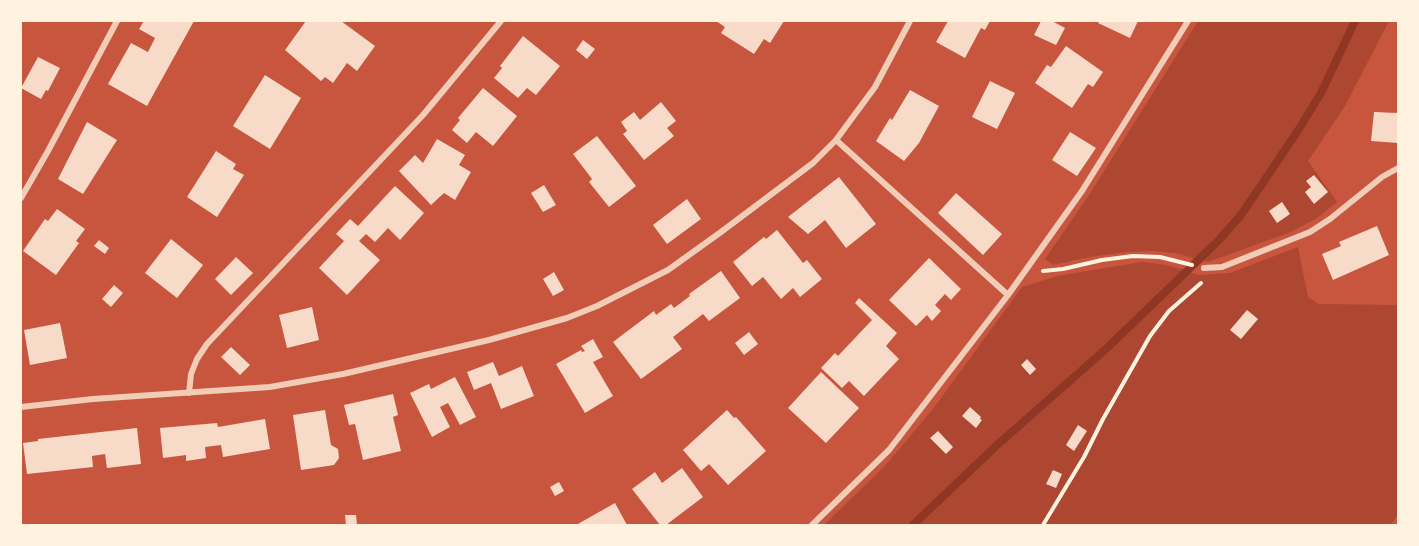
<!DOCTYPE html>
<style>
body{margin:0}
#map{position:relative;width:1419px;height:546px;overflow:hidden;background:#c8553d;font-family:"Crimson Pro",serif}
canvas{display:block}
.frame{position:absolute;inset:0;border:22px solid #fff3e0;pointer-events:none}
</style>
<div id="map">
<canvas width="1419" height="546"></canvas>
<div class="frame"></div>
</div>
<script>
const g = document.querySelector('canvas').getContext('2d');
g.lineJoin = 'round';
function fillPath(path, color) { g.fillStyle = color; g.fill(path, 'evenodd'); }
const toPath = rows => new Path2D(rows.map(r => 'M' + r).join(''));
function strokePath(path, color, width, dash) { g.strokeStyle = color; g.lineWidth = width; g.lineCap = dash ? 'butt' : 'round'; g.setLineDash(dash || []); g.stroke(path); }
fillPath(toPath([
 [1198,21,1389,21,1345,106,1308,161,1337,202,1317,218,1291,232,1208,262,1175,253,1152,251,1127,252,1089,257,1053,265,1045,259,1089,195],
 [1298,247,1308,297,1319,304,1398,305,1398,515,1390,525,824,525,885,466,933,409,1022,287,1057,276,1142,262,1167,265,1199,275,1230,273]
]), '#ae4732');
strokePath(toPath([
 [913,525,996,446,1107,348,1218,241,1241,215,1297,132,1321,93,1355,21]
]), '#8f3625', 8);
fillPath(toPath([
 [144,21,194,21,147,106,108,84,131,43,148,52,155,38,139,29],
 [306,21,341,21,375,46,357,71,347,63,333,83,325,77,321,81,285,50],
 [716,21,784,21,770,43,764,39,754,54,721,33,725,27],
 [948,21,990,21,985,30,981,28,965,58,936,42],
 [1041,21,1052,21,1065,28,1056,45,1034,35],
 [1099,21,1138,21,1130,38,1098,23],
 [523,36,560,66,536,95,527,88,518,98,494,78,502,68,500,66],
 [583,40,595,49,587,59,576,50],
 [1066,46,1103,72,1093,87,1088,84,1072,108,1035,83,1047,65,1051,67],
 [38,57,60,68,48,91,46,90,41,99,21,88],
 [265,75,301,98,270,149,233,126],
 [990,81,1015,93,997,129,972,117],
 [483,88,517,116,493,146,476,132,467,143,452,130,460,120,458,118],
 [910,90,939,106,919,143,904,161,876,141,890,118,892,120],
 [661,102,676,121,667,128,674,136,644,160,623,134,627,131,621,122,634,112,640,120],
 [1374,112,1398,113,1398,143,1371,141],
 [87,122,117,140,83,194,58,179],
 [1070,132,1096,148,1077,176,1052,160],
 [597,136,636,186,609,207,589,182,592,179,573,154],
 [437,139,465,155,459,165,471,172,455,200,444,193,431,205,399,171,415,155,423,163],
 [216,151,236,164,233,169,244,175,217,217,187,197],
 [1314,175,1328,192,1314,204,1305,192,1311,187,1306,181],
 [839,177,876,224,846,248,825,220,808,234,788,217],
 [544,185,556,205,543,212,531,193],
 [395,186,424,213,400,240,388,228,375,242,366,234,359,241,380,260,347,295,319,268,344,241,336,234,350,219,358,226],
 [956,193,1002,234,983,255,938,213],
 [687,199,701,219,667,244,653,225],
 [1282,202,1290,214,1277,223,1269,211],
 [57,209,85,229,76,241,79,243,56,275,23,251,45,219,48,221],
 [1377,226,1389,255,1333,280,1322,254,1341,246,1339,242],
 [777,230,803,263,807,260,822,279,800,297,793,288,781,299,763,277,752,286,733,262,764,237,766,239],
 [171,239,203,265,177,298,145,273],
 [99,240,109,248,105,254,94,246],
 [236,257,253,273,231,295,215,279],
 [929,258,961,289,951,300,945,294,935,305,941,311,932,321,927,315,916,326,889,300],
 [721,271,740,298,709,321,703,314,673,337,682,349,641,379,613,342,654,311,656,315,671,304,674,308,690,296,689,294],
 [554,272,564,290,553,296,543,279],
 [114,285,123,293,111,307,102,299],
 [859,298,897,333,886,346,899,359,864,396,849,381,842,388,821,368,835,353,838,356,872,320,855,303],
 [312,307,319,340,287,348,279,315],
 [1247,310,1258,319,1241,339,1230,330],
 [60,323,67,358,30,365,24,330],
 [749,332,758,344,744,355,735,343],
 [593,339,603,357,593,362,613,396,585,413,556,364,581,350,582,352,585,351,581,346],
 [231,347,250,365,240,375,221,357],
 [1027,359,1036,369,1030,375,1021,365],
 [493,362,499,376,522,366,534,396,501,409,491,383,474,390,467,372],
 [821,372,859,408,826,443,788,408],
 [455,377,476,417,460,425,448,403,440,407,450,427,432,437,410,393,429,384,431,389],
 [393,394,398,415,393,417,401,451,363,460,355,424,349,425,344,405],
 [970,407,981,417,980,419,982,420,976,428,962,416],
 [325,410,331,445,338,449,339,458,334,465,301,470,293,415],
 [727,410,734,418,736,417,766,451,728,485,709,464,701,471,683,450],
 [265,419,270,449,223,457,221,445,205,447,206,458,186,461,186,455,163,458,160,428,217,423,218,427],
 [1078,425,1087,431,1074,451,1066,445],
 [137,428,141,464,107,468,105,454,92,456,93,467,27,474,23,443,38,441,38,439],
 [938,431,953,447,946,454,930,438],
 [682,468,703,497,666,525,660,525,632,489,655,472,662,483],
 [1053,470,1062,474,1056,488,1046,484],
 [559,482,564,491,555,496,550,487],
 [615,503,627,525,576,525],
 [345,515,356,515,357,525,346,525]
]), '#f7dbc8');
strokePath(toPath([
 [1043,271,1063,269,1102,260,1133,256,1160,257,1192,265],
 [1043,525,1084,457,1103,419,1150,336,1169,311,1201,283]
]), '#fff3e0', 4);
strokePath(toPath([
 [836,140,1008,295],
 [21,198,48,151,117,21],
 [1204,268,1222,267,1310,232,1330,219,1382,177,1398,168],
 [189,393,191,374,197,359,207,344,423,115,501,21],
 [21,407,93,399,270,387,343,374,489,340,567,318,597,306,668,270,721,232,813,163,836,140,875,87,910,21],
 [812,525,889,450,1008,295,1082,191,1188,21]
]), '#f1ccb7', 6);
</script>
